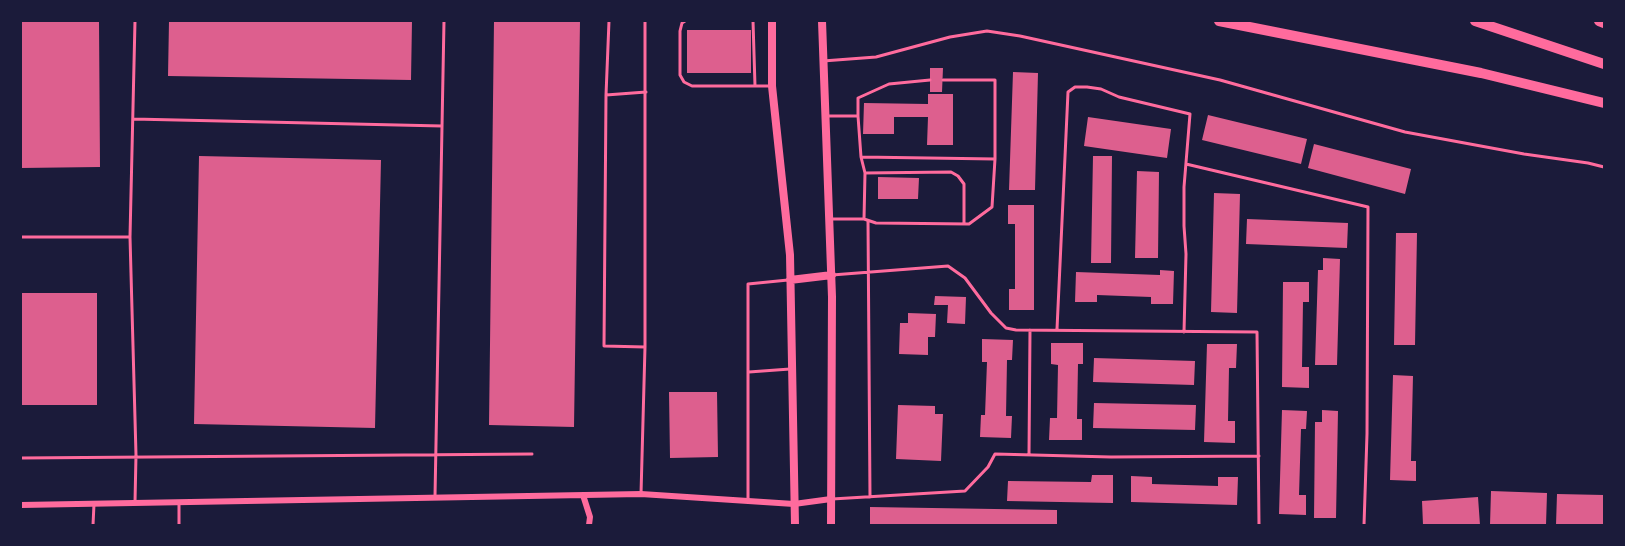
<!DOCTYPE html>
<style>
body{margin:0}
#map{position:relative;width:1625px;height:546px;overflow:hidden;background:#1b1b3a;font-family:Figtree,sans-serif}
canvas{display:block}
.frame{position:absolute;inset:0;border:22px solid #1b1b3a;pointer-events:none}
</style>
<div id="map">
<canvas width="1625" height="546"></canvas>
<div class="frame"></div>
</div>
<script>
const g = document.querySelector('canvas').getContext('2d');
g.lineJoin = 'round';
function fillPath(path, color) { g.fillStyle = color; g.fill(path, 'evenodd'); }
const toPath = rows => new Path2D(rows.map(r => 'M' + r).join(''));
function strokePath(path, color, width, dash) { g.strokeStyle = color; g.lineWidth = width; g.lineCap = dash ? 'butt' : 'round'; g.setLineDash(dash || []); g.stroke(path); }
fillPath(toPath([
 [21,21,99,21,100,167,21,168],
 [169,21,412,21,411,80,168,76],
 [494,21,580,21,574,427,489,425],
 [687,30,751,30,751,73,687,73],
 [930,68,943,68,942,92,930,92],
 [1013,72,1038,73,1035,190,1009,190],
 [928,94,953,94,953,145,927,145,928,117,894,117,894,134,863,134,864,103,928,104],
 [1208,115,1307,139,1301,164,1202,140],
 [1088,117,1171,129,1167,158,1084,146],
 [1314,144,1411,169,1405,194,1308,168],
 [199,156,381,160,375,428,194,424],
 [1093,156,1112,156,1111,263,1091,263],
 [1137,171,1159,172,1158,258,1135,258],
 [878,177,919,178,918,199,878,199],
 [1214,193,1240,194,1237,313,1211,312],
 [1008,205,1034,205,1034,310,1009,310,1009,289,1015,289,1015,224,1008,224],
 [1247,219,1348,223,1347,248,1246,244],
 [1396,233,1417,233,1415,345,1394,345],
 [1323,258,1340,259,1337,365,1315,365,1318,270,1323,270],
 [1160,270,1174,271,1173,304,1151,304,1151,297,1097,295,1097,302,1075,302,1076,272,1160,275],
 [1283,282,1309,282,1309,302,1303,302,1302,367,1309,367,1309,388,1282,387],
 [21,293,97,293,97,405,21,405],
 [935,296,966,297,965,324,947,323,948,305,934,305],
 [908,313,936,314,935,337,928,337,928,355,899,354,900,323,908,323],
 [982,339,1013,340,1012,360,1007,360,1006,416,1012,416,1011,438,980,437,981,415,985,415,987,362,982,362],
 [1051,343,1083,343,1083,364,1078,364,1077,419,1082,419,1082,440,1049,440,1050,418,1057,418,1058,365,1051,364],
 [1207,344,1237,344,1236,368,1229,368,1228,421,1235,421,1235,443,1204,442],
 [1094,358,1195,361,1194,385,1093,382],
 [1393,375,1413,376,1411,461,1416,461,1416,481,1390,480],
 [669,392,717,392,718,457,670,458],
 [1094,403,1196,405,1195,430,1093,428],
 [898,405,935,406,935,414,943,414,941,461,896,459],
 [1282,410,1307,411,1306,429,1301,429,1299,495,1306,495,1306,515,1279,514],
 [1322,410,1338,411,1336,518,1314,518,1315,422,1322,422],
 [1092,475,1113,475,1113,503,1007,501,1008,481,1091,482],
 [1131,476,1152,477,1152,484,1218,486,1218,477,1238,477,1237,505,1131,502],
 [1491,491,1547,493,1546,525,1490,525],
 [1557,494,1604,495,1604,525,1556,525],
 [1478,497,1480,525,1423,525,1422,501],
 [870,507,1057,510,1057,525,870,525]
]), '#dd5f8e');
strokePath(toPath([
 [685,21,682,23,680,31,680,75,684,82,692,86,771,86],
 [753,21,755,86],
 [823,61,876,57,950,37,987,31,1020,36,1220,80,1405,132,1524,154,1588,163,1604,167],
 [606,95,609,21],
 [827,116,858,116,861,157,865,173,864,219,831,219],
 [858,116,858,98,889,84,930,80],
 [133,119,442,126],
 [861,157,995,159,995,80,943,80],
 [1186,164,1368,207,1367,434,1364,525],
 [865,173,951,172,958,176,964,184,964,224],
 [864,219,876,223,969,224,992,207,995,159],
 [868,221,870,497],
 [21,237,130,237],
 [832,275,948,266,965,278,991,313,1006,328,1016,330,1257,332,1259,525],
 [1057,329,1068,92,1075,87,1087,87,1101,89,1119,97,1190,114,1184,187,1184,226,1186,254,1184,332],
 [645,347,604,346,606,95,646,92],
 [749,372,790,369],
 [1029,454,1030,330],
 [21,458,532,454],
 [641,494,645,347,645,21],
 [435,496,444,21],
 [832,499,965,491,988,467,995,454,1111,457,1259,456],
 [748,501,748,284,788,280],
 [135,502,136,455,130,237,135,21],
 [179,503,179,525],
 [93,525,94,504]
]), '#ff6b9d', 3);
strokePath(toPath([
 [583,495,590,517,589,525],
 [21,505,641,494,794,504,831,499]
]), '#ff6b9d', 6);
strokePath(toPath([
 [772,21,772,86,790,255,795,525],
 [822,21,832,297,831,525],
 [790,280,832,275]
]), '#ff6b9d', 8);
strokePath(toPath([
 [1219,21,1481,73,1604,103],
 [1475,21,1604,64],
 [1599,21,1604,23]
]), '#ff6b9d', 10);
</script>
